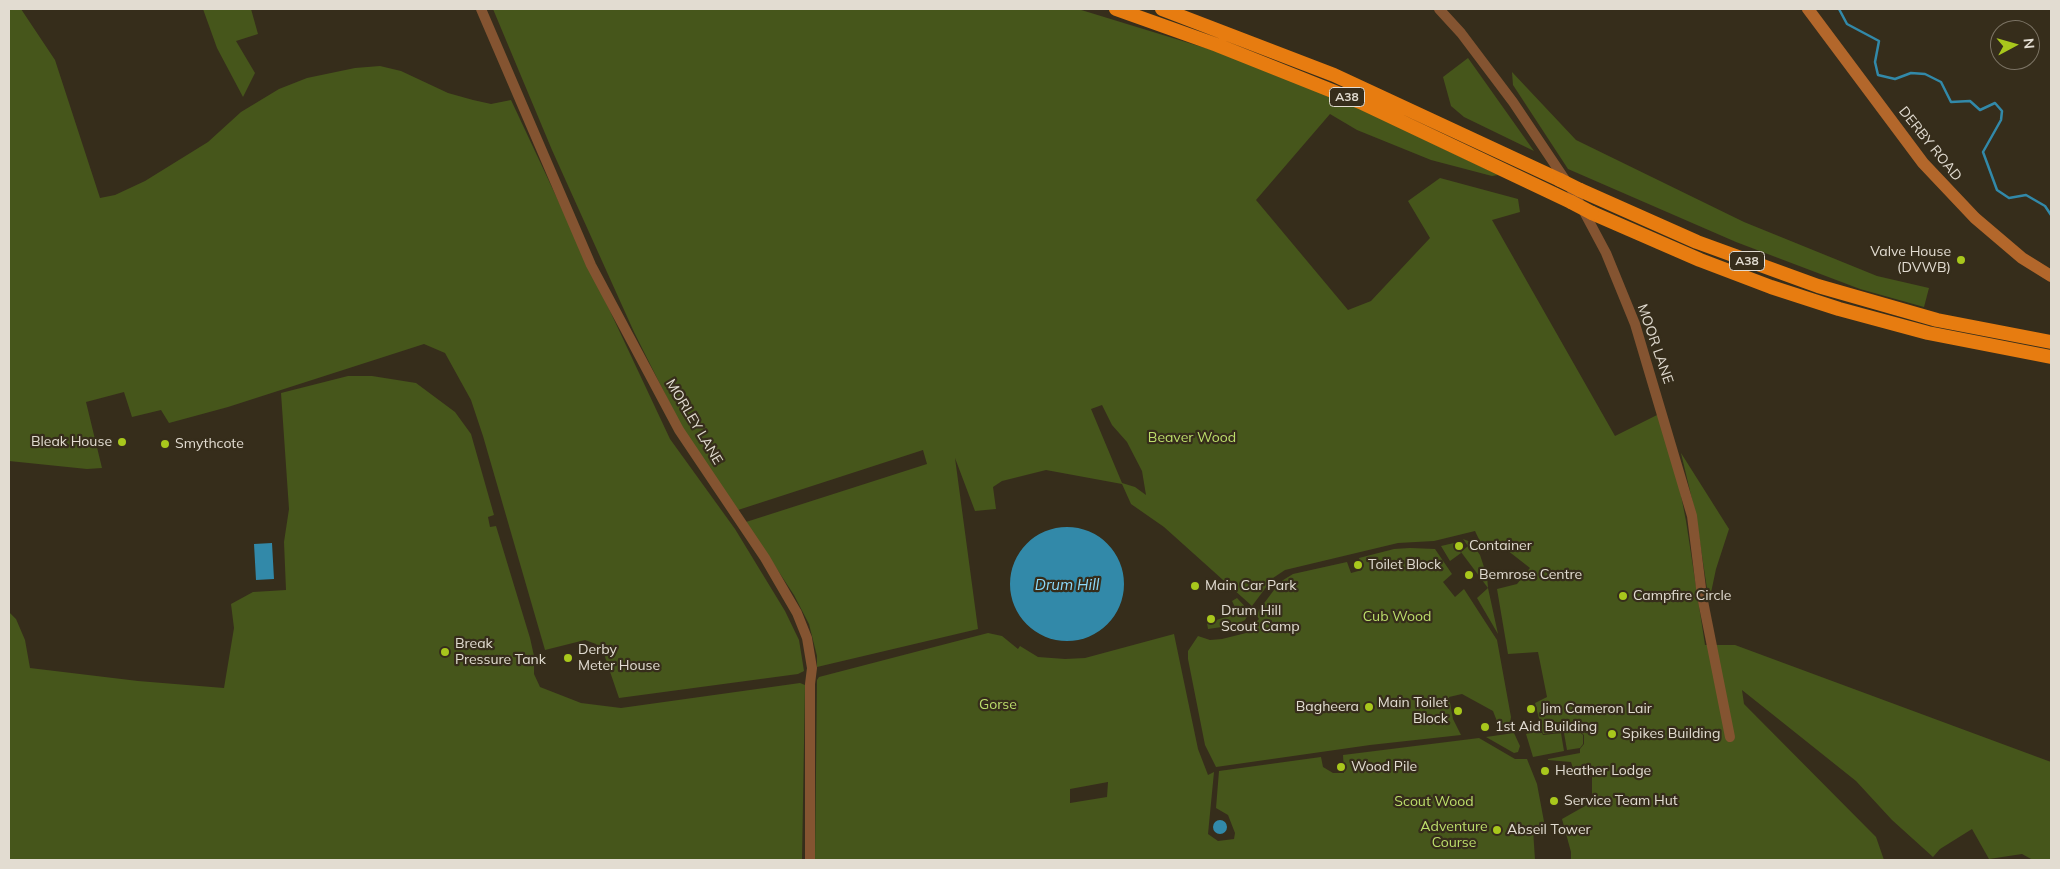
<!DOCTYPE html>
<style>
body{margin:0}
#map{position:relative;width:2060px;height:869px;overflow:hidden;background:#362d1b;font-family:Mulish,sans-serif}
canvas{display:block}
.frame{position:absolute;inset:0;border:10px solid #e2dcd1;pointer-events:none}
.north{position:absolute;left:1990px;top:20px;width:50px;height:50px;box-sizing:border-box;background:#362d1b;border:1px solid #7b7364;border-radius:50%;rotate:84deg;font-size:14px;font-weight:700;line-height:20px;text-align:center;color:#e2dcd1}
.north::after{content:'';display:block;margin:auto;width:18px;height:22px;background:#a8c71c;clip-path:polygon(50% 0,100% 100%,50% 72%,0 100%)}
</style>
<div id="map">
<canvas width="2060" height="869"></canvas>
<div class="frame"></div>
<div class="north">N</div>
</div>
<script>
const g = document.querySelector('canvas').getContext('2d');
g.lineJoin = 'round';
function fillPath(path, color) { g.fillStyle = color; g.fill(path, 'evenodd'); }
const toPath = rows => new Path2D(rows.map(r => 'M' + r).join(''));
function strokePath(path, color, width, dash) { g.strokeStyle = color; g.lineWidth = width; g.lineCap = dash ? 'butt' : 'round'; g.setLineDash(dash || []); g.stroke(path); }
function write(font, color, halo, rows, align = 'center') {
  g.font = font + ' Mulish,sans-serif'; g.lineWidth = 4.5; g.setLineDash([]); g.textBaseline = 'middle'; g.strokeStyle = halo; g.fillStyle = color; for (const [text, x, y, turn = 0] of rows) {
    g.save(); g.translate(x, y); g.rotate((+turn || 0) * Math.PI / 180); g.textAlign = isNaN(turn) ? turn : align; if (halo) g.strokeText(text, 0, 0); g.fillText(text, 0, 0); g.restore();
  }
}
fillPath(toPath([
 [9,9,21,9,55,60,100,198,115,195,145,181,208,142,241,112,279,89,307,78,355,68,380,66,401,71,448,93,473,100,491,104,511,100,670,439,735,529,785,611,799,640,804,671,798,674,619,698,604,654,596,644,585,640,545,650,483,436,471,400,445,353,424,344,228,407,169,423,161,410,132,417,124,392,86,402,102,468,87,469,9,461],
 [203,9,251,9,258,34,236,41,255,73,243,97,217,48],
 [493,9,1078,9,1225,54,1341,99,1498,175,1492,176,1431,160,1357,130,1330,114,1256,200,1348,310,1371,301,1430,238,1408,201,1440,178,1518,199,1520,212,1492,220,1615,436,1659,414,1679,485,1686,521,1705,645,1735,645,2051,762,2051,860,2033,860,2022,854,1989,859,1972,829,1940,849,1933,857,1892,820,1856,781,1742,690,1744,704,1876,837,1884,860,1571,860,1571,852,1562,819,1592,802,1592,777,1575,774,1571,762,1548,760,1548,759,1580,753,1580,749,1584,744,1584,735,1578,730,1543,734,1535,703,1547,697,1538,652,1508,654,1497,589,1517,584,1530,568,1498,543,1485,552,1475,531,1434,541,1398,543,1285,570,1273,578,1252,606,1164,527,1131,504,1122,484,1046,470,1002,481,993,487,996,509,975,511,955,458,978,629,817,667,817,656,809,624,794,595,746,522,927,464,923,450,738,510,687,438,634,332,552,150],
 [1102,405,1112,425,1127,442,1142,471,1146,495,1135,487,1122,483,1091,409],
 [1468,58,1534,151,1464,117,1451,106,1443,77],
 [1512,72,1576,140,1744,222,1877,276,1929,288,1924,307,1860,289,1736,242,1568,169,1513,85],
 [348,376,372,376,416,383,455,412,471,434,494,515,488,517,490,527,496,526,530,638,534,656,534,674,540,687,581,703,621,708,800,683,805,685,802,860,9,860,9,612,16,619,25,640,30,668,138,681,224,688,234,628,231,604,253,592,286,590,284,542,289,509,281,393],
 [1681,453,1729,529,1716,569,1709,602,1696,516],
 [1463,539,1471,542,1480,555,1487,576,1488,588,1498,634,1477,598,1488,588,1461,552,1468,546],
 [1454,543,1461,553,1450,561,1441,546],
 [1410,548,1435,549,1452,574,1443,582,1455,597,1464,589,1497,640,1511,717,1510,724,1500,729,1493,711,1462,694,1449,697,1453,719,1461,735,1370,745,1216,767,1205,745,1188,659,1188,651,1198,636,1210,640,1222,639,1246,633,1259,619,1257,616,1259,610,1280,582,1293,574,1347,562,1351,573,1362,570,1359,558,1394,549],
 [1237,598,1250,612,1245,620,1235,625,1208,629,1207,623,1238,613,1232,601],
 [988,633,1002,636,1018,649,1020,646,1038,657,1065,659,1085,658,1174,634,1198,749,1208,775,1214,772,1208,834,1218,841,1234,839,1235,833,1228,815,1216,808,1219,771,1321,757,1323,767,1333,773,1344,773,1343,755,1479,738,1515,759,1527,759,1537,784,1545,827,1533,829,1535,860,815,860,817,680,819,677],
 [1108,782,1107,797,1070,803,1070,789],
 [1577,730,1583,735,1583,744,1580,748,1567,750,1564,733],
 [1533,732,1542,733,1543,735,1561,733,1564,751,1533,757,1526,734],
 [1514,733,1520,746,1518,752,1514,753,1486,737]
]), '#46561b');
fillPath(toPath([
 '1010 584a57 57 0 1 1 114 0a57 57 0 1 1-114 0Z',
 [272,543,274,579,256,580,254,544],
 '1213 827a7 7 0 1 1 14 0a7 7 0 1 1-14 0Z'
]), '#3289a9');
strokePath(toPath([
 [1839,9,1847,24,1879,41,1875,62,1878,75,1895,79,1911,73,1925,74,1941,82,1951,102,1970,101,1980,110,1995,103,2002,111,2001,120,1983,152,1997,190,2009,198,2026,195,2045,206,2051,215]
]), '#3289a9', 2.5);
strokePath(toPath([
 [481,9,591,265,679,430,765,558,797,613,807,638,812,668,810,684,810,860],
 [1439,9,1461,33,1513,102,1574,193,1606,253,1635,324,1692,516,1702,596,1730,737]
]), '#845431', 10);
strokePath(toPath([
 [1808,9,1923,163,1975,218,2022,258,2051,276]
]), '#b3672b', 12);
strokePath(toPath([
 [1116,9,1217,45,1360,102,1571,202],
 [1162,9,1334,75,1560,180],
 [1580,190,1697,242,1818,286,1937,320,2051,342],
 [1592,213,1700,260,1771,287,1839,309,1928,333,2051,357]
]), '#e77c10', 14);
strokePath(toPath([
 [1560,180,1580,190],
 [1571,202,1592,213]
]), '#e77c10', 14);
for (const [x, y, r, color] of [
 [1961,260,5,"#a8c71c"],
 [122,442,5,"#a8c71c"],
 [165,444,5,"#a8c71c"],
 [1459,546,5,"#a8c71c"],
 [1358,565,5,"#a8c71c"],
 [1469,575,5,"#a8c71c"],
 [1195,586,5,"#a8c71c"],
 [1623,596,5,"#a8c71c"],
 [1211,619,5,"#a8c71c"],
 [445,652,5,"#a8c71c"],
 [568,658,5,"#a8c71c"],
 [1369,707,5,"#a8c71c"],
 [1531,709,5,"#a8c71c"],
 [1458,711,5,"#a8c71c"],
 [1485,727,5,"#a8c71c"],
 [1612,734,5,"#a8c71c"],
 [1341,767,5,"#a8c71c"],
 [1545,771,5,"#a8c71c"],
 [1554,801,5,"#a8c71c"],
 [1497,830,5,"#a8c71c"]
]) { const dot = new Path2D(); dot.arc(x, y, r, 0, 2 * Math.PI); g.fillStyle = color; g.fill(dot); strokePath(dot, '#362d1b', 2); }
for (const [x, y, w] of [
 [1347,97,35],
 [1747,261,35]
]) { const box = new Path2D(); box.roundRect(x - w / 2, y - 9.5, w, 19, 4); g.fillStyle = '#362d1b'; g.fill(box); strokePath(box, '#e2dcd1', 1); }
write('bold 12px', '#e2dcd1', null, [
 ["A38",1347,97],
 ["A38",1747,261]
]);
write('14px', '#e2dcd1', '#362d1b', [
 ["DERBY ROAD",1930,144,51],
 ["MOOR LANE",1655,344,71],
 ["MORLEY LANE",694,422,59]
]);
write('14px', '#e2dcd1', '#362d1b', [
 ["Valve House",1951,252,"right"],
 ["(DVWB)",1951,268,"right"],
 ["Bleak House",112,442,"right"],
 ["Smythcote",175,444],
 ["Container",1469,546],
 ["Toilet Block",1368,565],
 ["Bemrose Centre",1479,575],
 ["Main Car Park",1205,586],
 ["Campfire Circle",1633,596],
 ["Drum Hill",1221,611],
 ["Scout Camp",1221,627],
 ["Break",455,644],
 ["Pressure Tank",455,660],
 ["Derby",578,650],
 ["Meter House",578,666],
 ["Main Toilet",1448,703,"right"],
 ["Block",1448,719,"right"],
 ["Bagheera",1359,707,"right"],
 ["Jim Cameron Lair",1541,709],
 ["1st Aid Building",1495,727],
 ["Spikes Building",1622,734],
 ["Wood Pile",1351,767],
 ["Heather Lodge",1555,771],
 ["Service Team Hut",1564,801],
 ["Abseil Tower",1507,830]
], 'left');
write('14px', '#bddf6b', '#362d1b', [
 ["Beaver Wood",1192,438],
 ["Cub Wood",1397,617],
 ["Gorse",998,705],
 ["Scout Wood",1434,802],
 ["Adventure",1454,827],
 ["Course",1454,843]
]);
write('italic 15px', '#8cdafb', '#362d1b', [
 ["Drum Hill",1067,585]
]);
</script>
